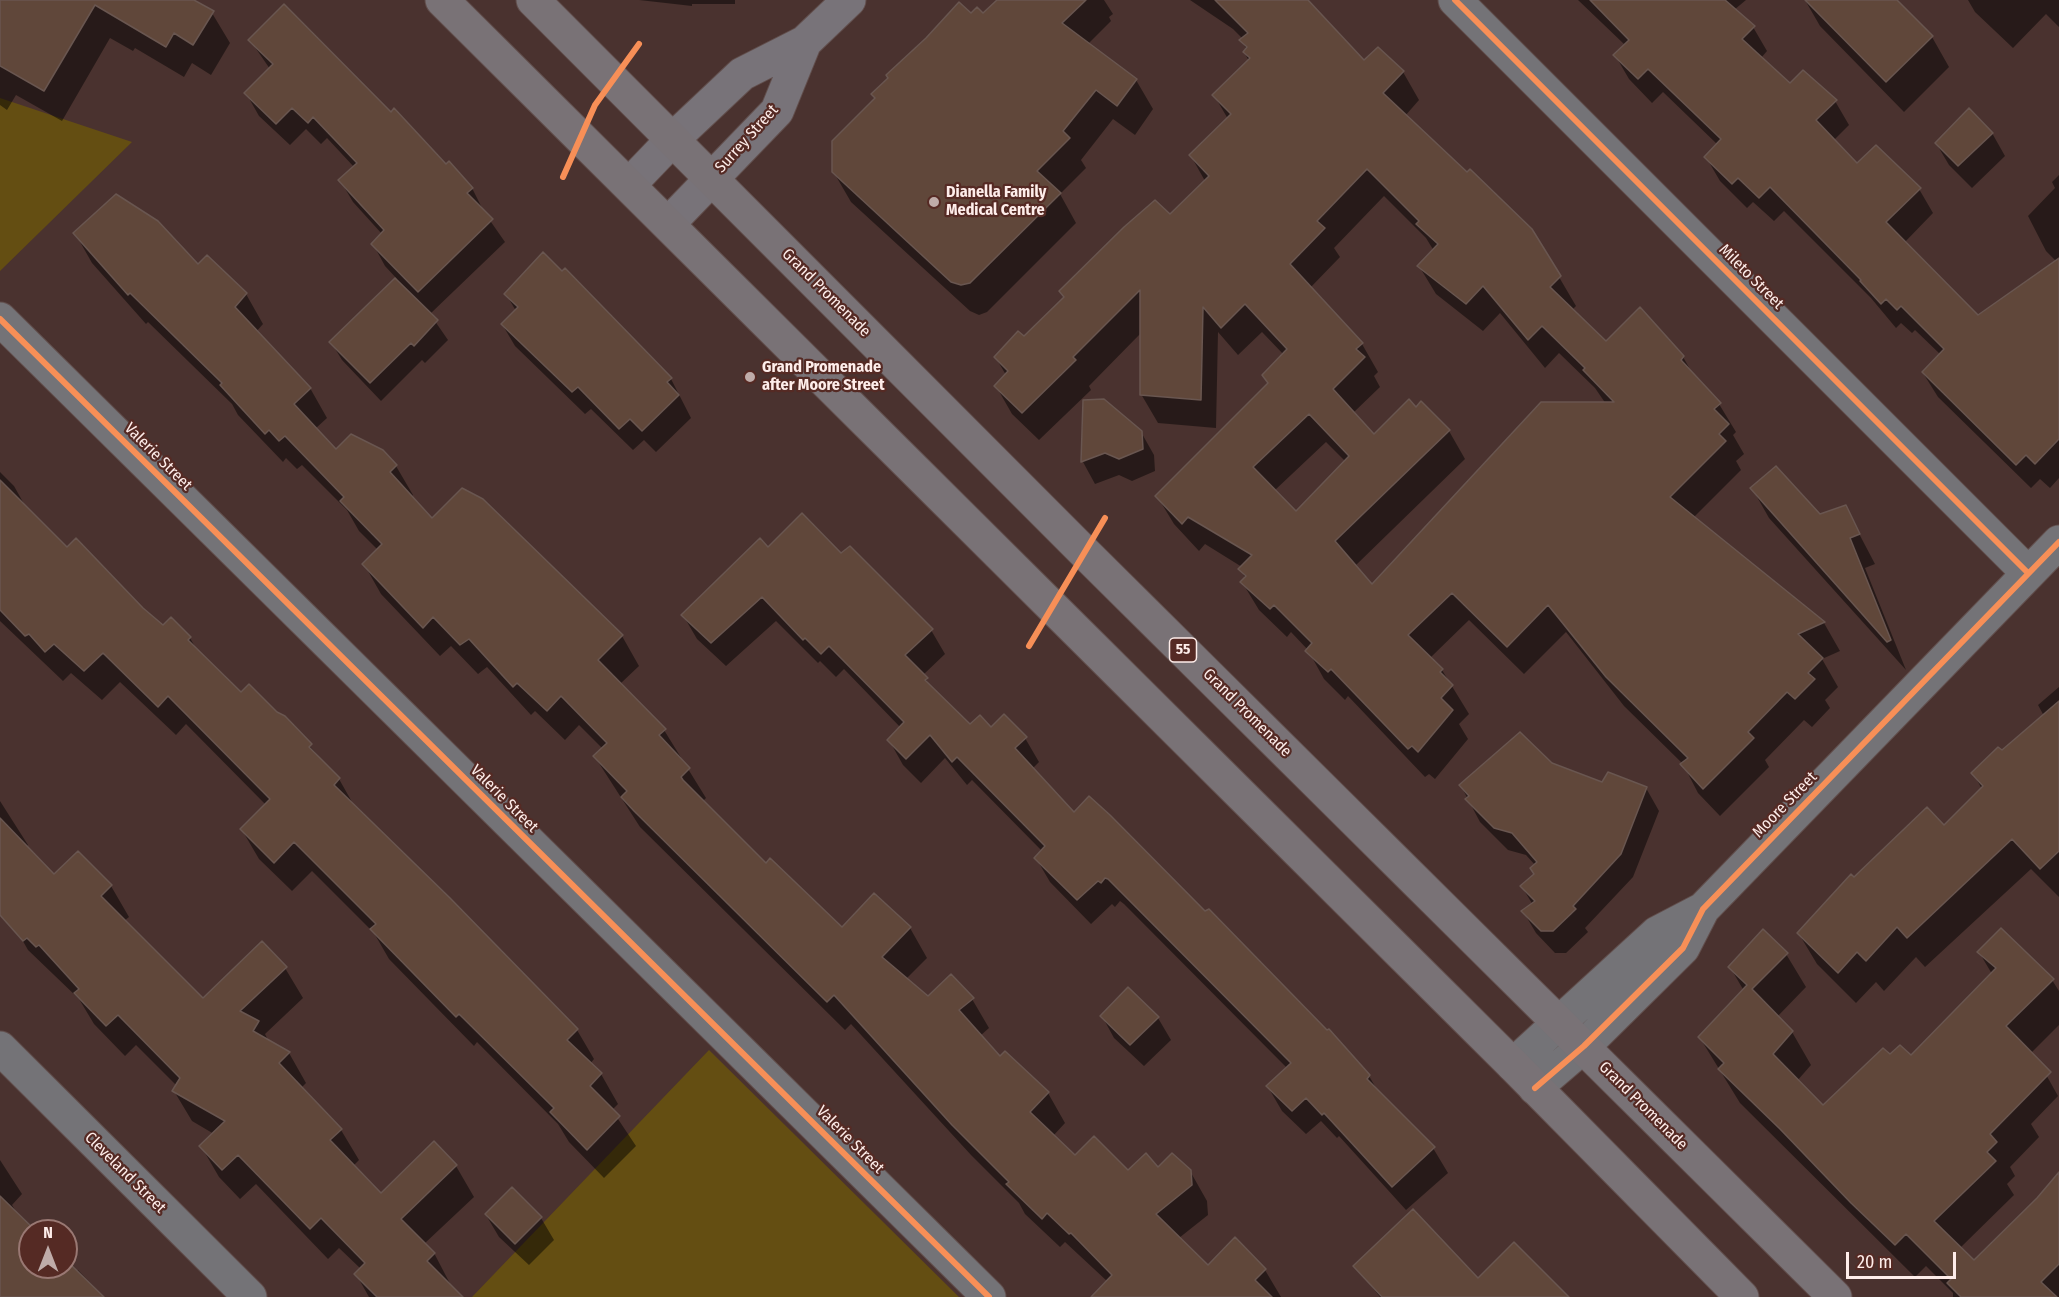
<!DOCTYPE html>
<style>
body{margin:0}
#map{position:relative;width:2059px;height:1297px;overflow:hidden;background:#4a322f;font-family:"Fira Sans Condensed",sans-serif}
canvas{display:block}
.north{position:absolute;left:18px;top:1219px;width:60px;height:60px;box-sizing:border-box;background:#552a24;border:2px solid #997873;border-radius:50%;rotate:0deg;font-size:16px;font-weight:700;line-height:24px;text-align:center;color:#feedea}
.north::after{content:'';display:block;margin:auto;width:21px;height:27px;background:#bfaca9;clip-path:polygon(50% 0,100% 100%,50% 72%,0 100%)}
.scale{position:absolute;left:1846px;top:1252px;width:110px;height:27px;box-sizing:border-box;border:3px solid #feedea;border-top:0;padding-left:8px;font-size:18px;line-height:21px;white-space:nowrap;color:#feedea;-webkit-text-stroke:4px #552a24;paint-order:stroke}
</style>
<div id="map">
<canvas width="2059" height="1297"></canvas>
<div class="north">N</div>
<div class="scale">20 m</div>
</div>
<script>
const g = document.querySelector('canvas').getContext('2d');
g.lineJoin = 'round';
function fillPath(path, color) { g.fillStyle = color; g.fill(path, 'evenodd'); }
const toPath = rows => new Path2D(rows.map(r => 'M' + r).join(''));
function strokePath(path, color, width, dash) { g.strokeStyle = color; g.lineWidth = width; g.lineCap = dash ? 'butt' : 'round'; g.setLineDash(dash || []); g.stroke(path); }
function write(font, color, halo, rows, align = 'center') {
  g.font = font + ' "Fira Sans Condensed",sans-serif'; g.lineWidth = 4.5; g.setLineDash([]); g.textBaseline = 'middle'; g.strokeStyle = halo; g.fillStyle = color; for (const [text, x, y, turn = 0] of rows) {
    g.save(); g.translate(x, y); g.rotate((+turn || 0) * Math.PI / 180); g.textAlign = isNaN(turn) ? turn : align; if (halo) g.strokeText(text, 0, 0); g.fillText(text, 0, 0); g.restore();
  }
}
fillPath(toPath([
 [0,98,132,142,0,271],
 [709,1050,959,1297,472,1297]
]), '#644e12');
fillPath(toPath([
 [0,0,191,0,212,13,230,43,211,75,192,63,184,77,135,48,133,51,110,38,62,121,16,95,7,110,0,105],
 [639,0,735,0,735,4,692,4,692,6],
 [999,0,1104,0,1113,14,1109,17,1111,21,1088,44,1136,80,1153,109,1135,135,1113,119,1081,160,1086,168,1060,194,1076,223,987,312,979,315,970,311,851,202,833,171,876,99,873,94,971,16,983,15],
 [1190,0,1306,0,1364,62,1403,72,1419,100,1405,116,1559,277,1576,306,1572,310,1606,343,1683,357,1694,376,1719,404,1736,432,1733,435,1744,454,1736,461,1741,470,1693,518,1824,623,1840,651,1822,659,1838,687,1825,700,1830,708,1812,727,1804,720,1765,760,1769,767,1720,816,1698,793,1683,764,1624,706,1566,632,1524,674,1469,620,1430,658,1442,670,1469,714,1459,724,1468,739,1435,779,1429,774,1425,777,1348,696,1345,700,1324,679,1308,650,1291,632,1287,637,1259,610,1242,582,1246,579,1240,569,1242,567,1205,544,1199,551,1174,524,1157,496,1268,384,1264,376,1284,355,1262,332,1238,355,1218,332,1216,428,1158,423,1141,394,1141,333,1089,386,1091,390,1039,440,1012,414,996,386,1006,375,996,358,1024,338,1065,298,1061,292,1170,216,1205,181,1191,156,1228,119,1214,95,1249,61,1244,52,1247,50,1241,40,1243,39,1233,29],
 [1384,196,1426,238,1434,251,1419,266,1436,294,1483,331,1500,313,1545,368,1559,353,1595,388,1606,404,1372,586,1355,566,1465,459,1449,431,1416,409,1374,436,1353,413,1380,387,1374,376,1378,372,1362,344,1310,288,1340,257,1334,248],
 [1326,442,1346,462,1296,513,1274,491],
 [1578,0,1746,0,1734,10,1753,27,1767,51,1761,58,1790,85,1835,101,1849,125,1833,141,1857,165,1919,189,1933,213,1904,243,1977,317,2057,262,2046,251,2028,216,2055,188,2052,182,2059,175,2059,478,2050,488,2040,479,2031,488,1938,397,1923,373,1941,355,1915,330,1912,333,1901,323,1896,328,1871,298,1784,211,1774,221,1753,202,1747,208,1720,181,1706,157,1718,145,1663,92,1652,103,1629,79,1615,55,1625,45],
 [1805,0,1896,0,1932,37,1949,67,1904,112,1820,26],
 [1968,0,2059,0,2059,27,2046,14,2013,48,1975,12],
 [250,40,391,114,472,188,484,212,505,242,430,314,448,340,425,363,422,360,381,401,342,360,331,342,397,279,385,266,373,244,382,234,353,202,340,180,354,167,327,138,321,144,306,129,290,145,259,116,246,93,270,69],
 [1992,133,2005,156,1972,188,1949,165,1936,143],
 [75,233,198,266,207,257,246,294,263,324,256,332,310,388,327,418,315,429,336,451,396,466,413,495,411,497,432,520,483,500,622,636,639,666,620,684,664,730,706,798,702,802,766,865,842,929,874,895,910,928,927,958,906,979,928,998,972,999,989,1028,980,1036,1000,1059,1005,1053,1048,1093,1065,1123,1053,1136,1075,1157,1128,1172,1158,1169,1190,1171,1207,1201,1208,1215,1179,1238,1208,1267,1265,1270,1281,1297,1113,1297,1108,1282,1065,1242,1060,1247,1025,1214,1019,1203,971,1155,851,1024,845,1030,640,827,595,757,603,749,579,725,565,740,535,711,531,715,487,667,478,674,451,646,440,656,381,594,364,564,378,550,359,531,347,510,302,465,297,469,286,458,283,462,238,415,232,404,148,322,146,324,92,263],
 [506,294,671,379,691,418,656,452,644,440,633,450,591,409,585,414,515,346,502,324,516,311],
 [1084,401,1141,432,1154,455,1155,471,1132,481,1119,475,1095,484,1083,462],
 [0,472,14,486,28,511,67,549,164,627,190,638,198,652,241,694,284,717,339,779,356,809,577,1030,594,1059,590,1064,601,1074,618,1104,612,1110,636,1146,604,1178,569,1142,558,1124,477,1042,474,1046,389,959,374,933,312,871,292,891,259,859,242,830,266,805,186,724,176,735,120,682,102,700,71,673,63,681,0,621],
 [1752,488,1820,516,1845,507,1875,564,1865,568,1906,670,1769,518],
 [768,549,841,555,931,630,945,654,923,675,933,690,970,726,1025,738,1039,762,1032,769,1073,814,1329,1031,1369,1076,1379,1093,1433,1148,1448,1173,1406,1210,1339,1136,1337,1138,1321,1121,1306,1134,1282,1111,1268,1087,1288,1069,1124,904,1120,901,1115,907,1112,904,1091,924,1050,882,1036,858,1042,851,972,780,967,785,945,758,921,783,903,765,889,740,901,728,844,669,836,677,820,661,818,663,776,621,726,666,697,639,683,615],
 [2059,687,2059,897,2031,869,1925,967,1916,957,1884,991,1876,982,1856,1003,1817,964,1799,934,1854,879,1944,827,1982,789,1973,773,2044,716,2038,705],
 [1551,765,1603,784,1646,788,1659,811,1633,877,1585,928,1588,932,1566,953,1555,953,1536,933,1523,911,1533,905,1522,887,1535,874,1535,865,1526,855,1508,850,1480,822,1461,786],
 [0,801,28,845,26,847,54,876,78,853,111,886,129,917,124,921,203,1001,285,968,303,998,265,1034,269,1042,289,1053,306,1083,301,1088,341,1130,359,1160,353,1166,381,1195,434,1143,456,1166,474,1197,424,1244,434,1253,457,1297,369,1297,356,1274,361,1269,339,1248,328,1259,256,1184,240,1199,219,1177,201,1146,214,1134,192,1121,174,1091,177,1086,136,1045,125,1056,94,1024,79,999,28,950,16,929,0,913],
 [1979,952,2052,980,2059,991,2059,1025,2030,1054,2039,1062,2058,1096,2031,1124,2039,1137,2010,1167,2015,1176,2007,1184,2014,1195,1960,1248,1974,1262,2059,1176,2059,1297,1953,1297,1953,1293,1926,1266,1915,1277,1740,1103,1700,1038,1744,991,1730,967,1786,954,1806,987,1777,1017,1792,1032,1811,1065,1797,1081,1823,1107,1890,1056,1911,1057,1992,974],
 [1102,1016,1158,1018,1171,1040,1144,1066,1114,1038],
 [0,1160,22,1194,12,1205,18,1215,34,1231,30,1231,30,1267,66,1267,66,1262,76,1272,78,1270,104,1297,0,1297],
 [486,1215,541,1218,554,1240,529,1265,499,1237],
 [1355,1266,1478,1281,1567,1297,1380,1297]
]), '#0007');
const building = toPath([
 [0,0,194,0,214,11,193,45,174,33,166,47,95,5,44,91,0,66,0,0],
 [997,0,1086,0,1062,23,1137,79,1117,106,1096,90,1063,131,1070,138,1037,171,1061,193,970,283,961,285,951,282,832,172,832,141,875,98,871,94,888,78,886,75,926,38,959,2,971,13,977,7,983,13,997,0],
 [1215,0,1308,0,1364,60,1378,47,1404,71,1383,93,1467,172,1470,169,1532,229,1561,276,1550,287,1606,341,1640,307,1684,356,1681,360,1721,403,1714,409,1729,424,1719,434,1726,441,1670,497,1825,622,1798,634,1823,658,1808,673,1815,679,1795,699,1787,692,1748,732,1754,738,1703,789,1680,764,1688,758,1606,677,1548,605,1507,647,1452,593,1408,635,1443,669,1440,672,1453,685,1441,698,1453,710,1418,752,1412,746,1408,749,1331,669,1328,672,1305,651,1312,643,1274,605,1270,609,1240,582,1246,576,1238,569,1252,555,1188,517,1182,524,1155,496,1268,383,1262,375,1287,349,1245,304,1221,328,1203,307,1201,400,1140,395,1140,290,1073,357,1076,360,1022,413,994,386,1008,371,994,357,1018,331,1024,336,1064,297,1059,291,1124,227,1155,200,1170,214,1209,176,1189,155,1231,114,1212,95,1250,58,1243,52,1247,47,1239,40,1248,33,1215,0],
 [1367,169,1419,221,1416,224,1438,244,1417,266,1466,304,1483,286,1528,340,1542,326,1585,368,1583,370,1614,402,1541,402,1372,584,1335,541,1450,430,1421,401,1416,407,1409,399,1374,434,1333,389,1365,357,1356,349,1363,343,1290,264,1325,228,1317,221,1367,169],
 [1309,414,1349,456,1296,511,1253,467,1309,414],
 [1590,0,1725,0,1755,26,1742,39,1790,83,1803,70,1837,100,1816,120,1857,163,1876,145,1921,188,1886,222,1978,315,2059,258,2059,439,2035,464,2026,455,2016,465,1922,372,1944,349,1901,306,1897,310,1886,299,1881,304,1860,281,1861,280,1770,187,1759,198,1738,178,1732,184,1704,157,1721,139,1648,69,1638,79,1613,55,1629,40,1590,0],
 [1805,0,1897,0,1933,36,1886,82,1805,0],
 [284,4,391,112,394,108,446,164,449,161,473,188,467,193,493,219,418,292,371,244,384,230,338,180,357,163,313,117,308,123,292,108,276,124,244,93,273,64,248,40,284,4],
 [1969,108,1993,133,1958,166,1935,143,1969,108],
 [116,194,158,221,198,264,207,255,247,293,235,307,311,388,294,404,336,449,351,434,383,450,397,465,390,472,432,518,462,488,483,499,623,635,598,660,666,729,659,735,690,768,681,777,683,780,766,863,770,858,842,927,874,893,911,927,882,957,928,996,951,974,974,998,959,1010,1000,1056,1005,1051,1049,1092,1030,1112,1075,1155,1094,1136,1128,1170,1146,1153,1158,1167,1172,1153,1191,1170,1192,1185,1156,1214,1208,1265,1235,1237,1266,1269,1255,1280,1272,1297,1091,1297,1112,1275,1071,1233,1069,1234,1047,1213,1042,1219,1006,1184,1009,1182,952,1125,834,995,827,1002,634,811,621,797,627,791,593,756,607,743,561,696,547,711,517,683,513,687,469,639,460,645,433,617,423,628,362,564,382,544,340,501,344,497,285,436,279,441,269,430,265,434,220,385,222,383,130,293,128,295,73,233,116,194],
 [543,252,562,271,565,268,672,378,667,382,679,395,642,431,630,419,619,429,578,387,572,392,501,324,518,307,504,294,543,252],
 [395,278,438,320,414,346,411,343,370,383,329,342,395,278],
 [1104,399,1142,431,1143,449,1119,459,1105,453,1081,462,1083,400,1104,399],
 [1776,466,1820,514,1846,505,1860,534,1850,538,1891,640,1887,642,1750,488,1776,466],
 [0,480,67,547,76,538,143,608,163,625,171,617,191,637,188,640,241,692,249,684,277,712,285,716,312,744,309,747,340,778,334,785,450,898,578,1029,567,1040,602,1073,590,1086,620,1116,587,1150,550,1112,554,1108,459,1014,456,1017,370,929,376,924,294,842,274,863,240,829,270,799,168,696,158,707,103,653,84,671,54,644,45,652,29,634,25,636,0,610,0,480],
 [802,513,841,553,850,546,933,629,905,655,928,678,925,680,970,724,980,715,991,727,1004,714,1027,737,1015,748,1074,812,1089,796,1110,815,1205,911,1209,909,1327,1030,1329,1029,1370,1075,1367,1079,1435,1147,1392,1187,1324,1113,1322,1115,1306,1098,1292,1111,1266,1086,1291,1063,1108,879,1105,878,1101,883,1098,881,1077,900,1034,858,1045,846,957,757,952,762,930,735,906,759,887,740,904,722,829,646,821,654,805,638,803,640,762,597,711,643,681,615,760,538,768,547,802,513],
 [2059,701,2059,851,2040,869,2012,839,1907,938,1897,927,1866,961,1857,952,1838,973,1797,933,1851,874,1854,877,1927,807,1944,825,1983,786,1971,773,1998,747,2002,750,2059,701],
 [1520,732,1552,763,1602,782,1608,772,1647,787,1621,854,1573,906,1576,909,1553,931,1541,931,1521,911,1535,901,1520,886,1534,874,1530,868,1537,862,1512,833,1494,828,1465,799,1469,796,1459,785,1520,732],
 [0,818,54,874,78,851,112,885,101,896,203,998,262,941,287,967,240,1011,259,1021,253,1031,290,1052,279,1063,342,1129,330,1140,381,1193,434,1141,457,1165,401,1219,435,1253,427,1261,463,1297,377,1297,354,1274,365,1263,321,1218,310,1229,238,1155,222,1170,199,1146,225,1121,172,1091,180,1078,118,1015,106,1026,74,993,79,989,39,945,36,947,27,938,23,941,0,915,0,818],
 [2001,928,2054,979,2006,1026,2051,1072,1990,1134,1997,1142,1987,1152,1996,1161,1934,1221,1974,1260,2037,1198,2059,1172,2059,1264,2041,1282,2057,1297,1961,1297,1947,1283,1951,1279,1906,1234,1895,1245,1851,1203,1780,1129,1718,1069,1724,1063,1698,1037,1747,985,1728,967,1763,929,1788,953,1752,989,1793,1031,1773,1054,1823,1105,1883,1048,1890,1054,1900,1045,1911,1055,1996,968,1977,952,2001,928],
 [1128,987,1159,1017,1130,1045,1100,1016,1128,987],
 [512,1187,542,1217,515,1244,485,1214,512,1187],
 [0,1196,36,1231,30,1231,30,1267,66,1267,66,1260,104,1297,0,1297,0,1196],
 [1413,1209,1478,1278,1514,1242,1569,1297,1382,1297,1353,1266,1413,1209]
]);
fillPath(building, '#60473a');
strokePath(building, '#695650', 1.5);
const street = toPath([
 [1455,0,2028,573],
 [0,319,989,1297],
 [0,1048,250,1297],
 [1513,1065,1657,933,1703,909],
 [1535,1088,1584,1046,1683,948,1703,909,2059,542]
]);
const secondary = toPath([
 [629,185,673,139,742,74,805,42,849,0],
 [669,223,777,111,805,42]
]);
const primary = toPath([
 [442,0,1513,1065,1742,1297],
 [533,0,1085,553,1835,1297]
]);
strokePath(street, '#614e4c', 35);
strokePath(secondary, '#614e4c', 35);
strokePath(primary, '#614e4c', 35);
strokePath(street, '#747377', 33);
strokePath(secondary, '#787379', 33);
strokePath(primary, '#797276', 33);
strokePath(toPath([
 [1455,0,2028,573],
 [563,177,595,105,639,44],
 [0,319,989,1297],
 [1029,646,1105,518],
 [1535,1088,1584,1046,1683,948,1703,909,2059,542]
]), '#f78f57', 6);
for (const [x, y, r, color] of [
 [934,202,6,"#bfaca9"],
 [750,377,6,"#bfaca9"]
]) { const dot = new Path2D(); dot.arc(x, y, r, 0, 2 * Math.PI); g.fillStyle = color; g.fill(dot); strokePath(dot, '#552a24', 2); }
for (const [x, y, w] of [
 [1183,650,27]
]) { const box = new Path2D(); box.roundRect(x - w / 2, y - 12, w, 24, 4.5); g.fillStyle = '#552a24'; g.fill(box); strokePath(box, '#feedea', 1.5); }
write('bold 15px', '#feedea', null, [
 ["55",1183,650]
]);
write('16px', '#feedea', '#552a24', [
 ["Surrey Street",747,139,-48],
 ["Mileto Street",1751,277,45],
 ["Grand Promenade",826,293,45],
 ["Valerie Street",158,457,45],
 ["Grand Promenade",1247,713,45],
 ["Valerie Street",504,799,45],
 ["Moore Street",1785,805,-46],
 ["Grand Promenade",1643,1106,45],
 ["Valerie Street",850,1140,45],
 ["Cleveland Street",125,1173,45]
]);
write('bold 16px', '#feedea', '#552a24', [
 ["Dianella Family",946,193],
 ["Medical Centre",946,211],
 ["Grand Promenade",762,368],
 ["after Moore Street",762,386]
], 'left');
</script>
